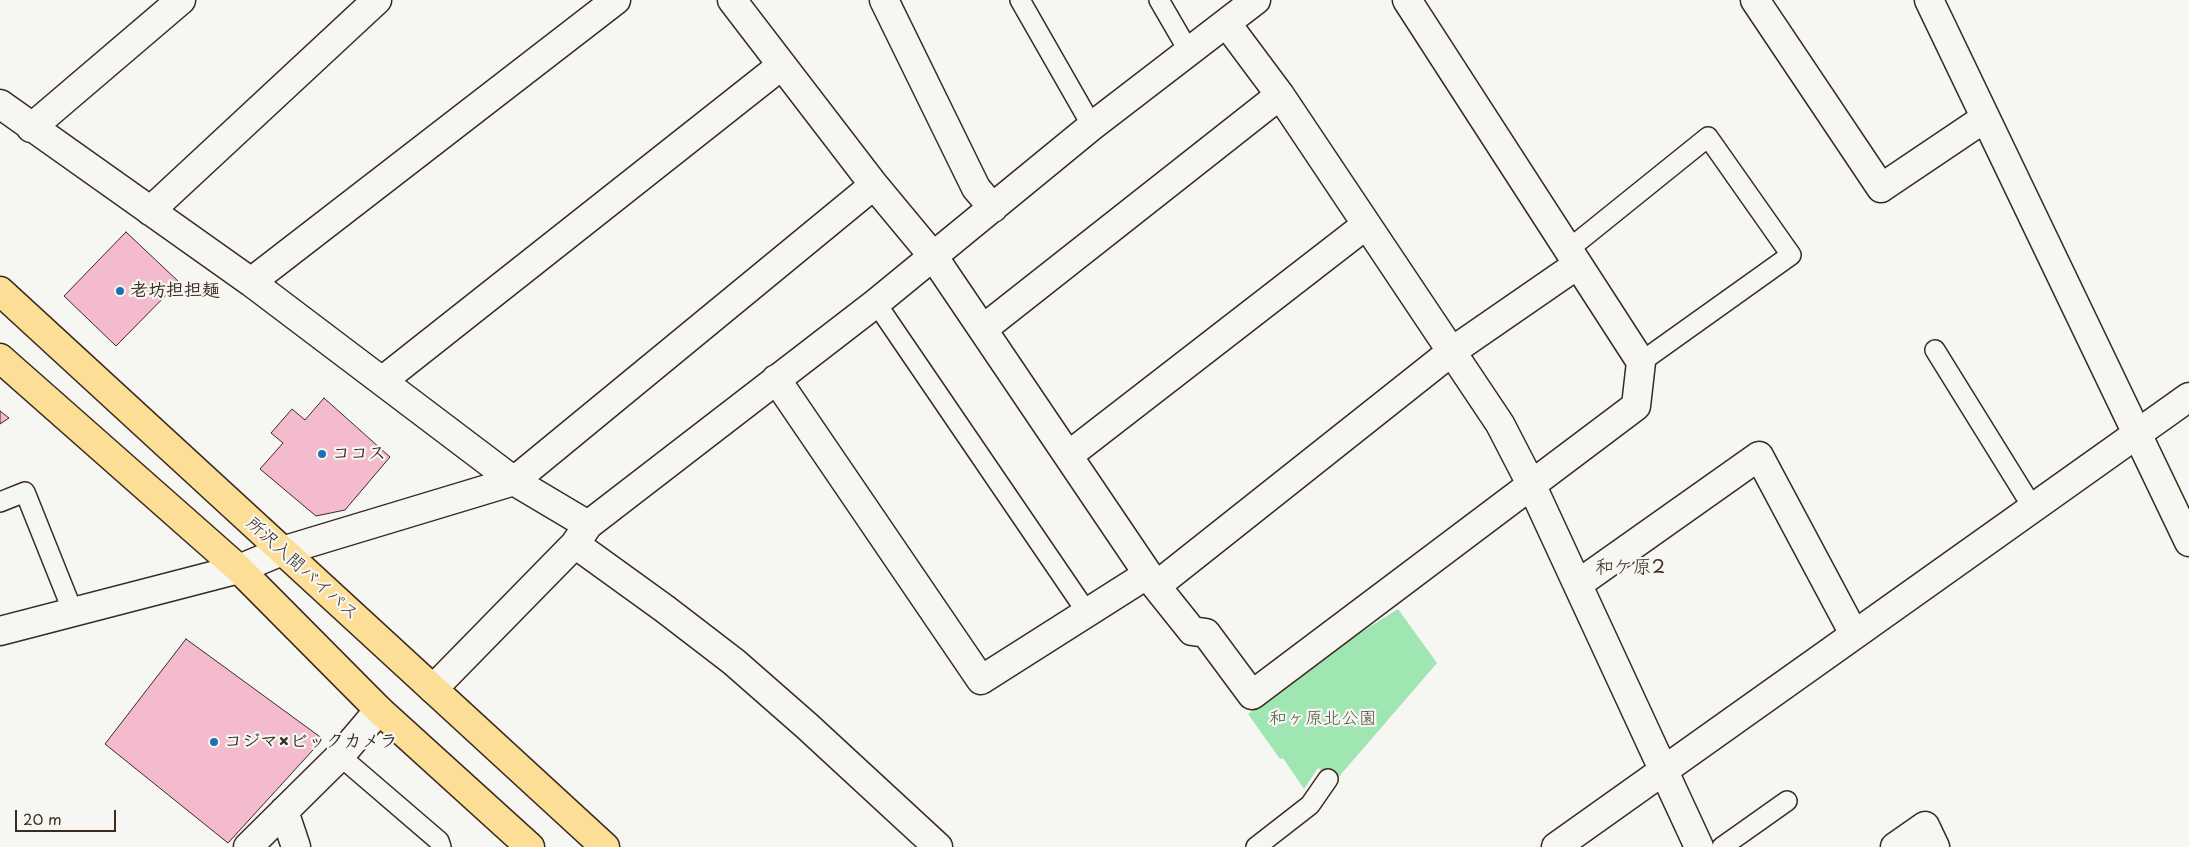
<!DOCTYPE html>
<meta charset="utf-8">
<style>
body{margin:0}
#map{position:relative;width:2189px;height:847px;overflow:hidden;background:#f6f6f2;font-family:"Playpen Sans",sans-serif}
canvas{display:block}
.scale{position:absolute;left:15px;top:810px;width:101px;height:22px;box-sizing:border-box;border:2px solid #3b2a1e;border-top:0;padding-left:6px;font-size:15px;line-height:18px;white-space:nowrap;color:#3b2a1e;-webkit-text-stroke:4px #f6f6f2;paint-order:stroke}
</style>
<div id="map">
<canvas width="2189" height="847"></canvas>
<div class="scale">20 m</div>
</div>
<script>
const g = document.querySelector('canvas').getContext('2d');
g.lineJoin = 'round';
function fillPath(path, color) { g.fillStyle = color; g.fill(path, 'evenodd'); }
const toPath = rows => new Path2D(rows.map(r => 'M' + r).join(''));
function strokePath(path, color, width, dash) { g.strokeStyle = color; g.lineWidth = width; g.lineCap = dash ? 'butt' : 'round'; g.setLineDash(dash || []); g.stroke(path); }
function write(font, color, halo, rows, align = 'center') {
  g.font = font + ' "Playpen Sans","Klee One",sans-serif'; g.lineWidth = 4.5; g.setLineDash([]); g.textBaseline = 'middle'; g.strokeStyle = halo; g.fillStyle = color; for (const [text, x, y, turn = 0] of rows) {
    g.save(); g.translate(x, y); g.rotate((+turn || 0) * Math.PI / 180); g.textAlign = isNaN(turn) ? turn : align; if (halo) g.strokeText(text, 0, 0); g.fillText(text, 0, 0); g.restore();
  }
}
fillPath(toPath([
 [1398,609,1437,663,1336,780,1318,768,1304,789,1283,758,1280,759,1248,714,1331,651]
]), '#a0e6b3');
const building = toPath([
 [126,232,179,282,116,346,64,296,126,232],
 [324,398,390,457,345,510,316,516,260,469,283,443,271,433,292,409,305,420,324,398],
 [0,411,9,418,0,424,0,411],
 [186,639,323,739,228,843,105,744,186,639]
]);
fillPath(building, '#f4bacd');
strokePath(building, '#3b2a1e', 1);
const lane = toPath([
 [1020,0,1092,126],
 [1159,0,1188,50],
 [1569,249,1708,137,1791,255,1641,362],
 [876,303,1088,614],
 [1935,350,2033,508],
 [0,502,25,492,73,612],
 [340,756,439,841,441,847],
 [1256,847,1310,805,1328,779],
 [1722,847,1787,801]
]);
const street = toPath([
 [732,0,874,185,933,256,1156,586,1192,631,1206,633,1252,695,1636,406,1641,362,1407,0],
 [884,0,976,188,993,208],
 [1755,0,1881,188,1985,118],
 [1929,0,2189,542],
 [1227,24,1280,95,1500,424,1531,484,1699,847],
 [0,104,251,282,514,481,588,525],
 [31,128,181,0],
 [150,211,377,0],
 [251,282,616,0],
 [983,329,1280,95],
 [776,379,981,680,1148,574],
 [382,381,782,65],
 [1069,455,1366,225],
 [575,544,665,609,734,662,807,726,938,847],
 [1578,584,1759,456,1854,634],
 [1156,586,1451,352,1577,265],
 [0,631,239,569,282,551,514,481,874,185],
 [433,689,575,544,588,525,876,303,1092,126,1256,0],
 [284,811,296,847],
 [248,847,340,756,379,710],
 [1895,847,1925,826,1935,847]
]);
const secondary = toPath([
 [1556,847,2189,397]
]);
const highway = toPath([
 [0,291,605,847],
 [0,358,239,569,379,710,530,847]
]);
strokePath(lane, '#3b2a1e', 22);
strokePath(street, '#3b2a1e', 31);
strokePath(secondary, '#3b2a1e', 31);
strokePath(highway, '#3b2a1e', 31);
strokePath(lane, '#f6f6f2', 19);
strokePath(street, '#f6f6f2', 28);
strokePath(secondary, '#f6f6f2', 28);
strokePath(highway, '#fdde96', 28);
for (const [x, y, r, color] of [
 [120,291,5,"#1f6fb2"],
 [322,454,5,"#1f6fb2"],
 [214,742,5,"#1f6fb2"]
]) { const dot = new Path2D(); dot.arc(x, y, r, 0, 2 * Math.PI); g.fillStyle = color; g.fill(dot); strokePath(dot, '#f6f6f2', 2); }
write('bold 18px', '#3b2a1e', '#f6f6f2', [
 ["老坊担担麺",130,291],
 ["ココス",332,454],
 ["コジマ×ビックカメラ",224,742]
], 'left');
write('18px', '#3b2a1e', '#f6f6f2', [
 ["所沢入間バイパス",302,569,42]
]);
write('18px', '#545943', '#f6f6f2', [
 ["和ヶ原北公園",1323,719]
]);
write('19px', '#3b2a1e', '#f6f6f2', [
 ["和ケ原2",1630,568]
]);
</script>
